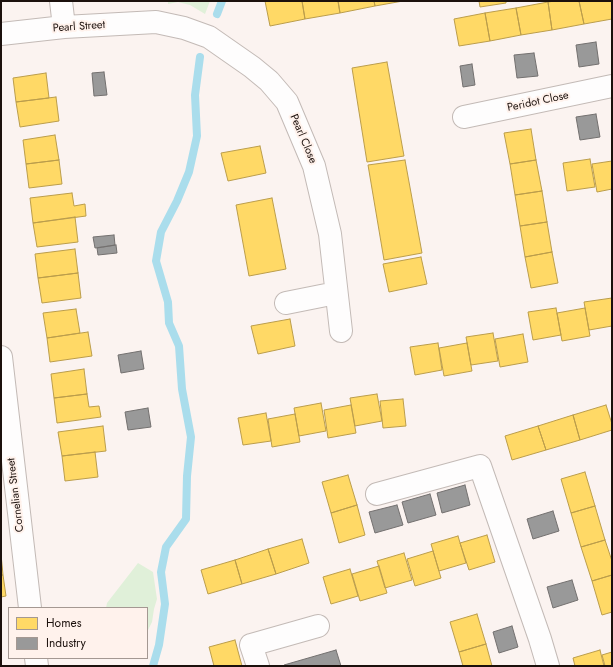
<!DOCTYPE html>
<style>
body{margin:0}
#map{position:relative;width:613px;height:667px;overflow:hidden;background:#fbf3f0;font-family:Jost,sans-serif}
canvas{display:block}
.frame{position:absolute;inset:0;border:2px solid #1b100c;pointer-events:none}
.legend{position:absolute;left:8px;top:607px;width:140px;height:52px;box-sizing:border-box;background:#fff2ec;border:1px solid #a49892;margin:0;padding:5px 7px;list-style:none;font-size:12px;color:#1b100c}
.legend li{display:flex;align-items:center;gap:8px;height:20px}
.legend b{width:20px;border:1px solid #a49892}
</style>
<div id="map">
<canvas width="613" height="667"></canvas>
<div class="frame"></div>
<ul class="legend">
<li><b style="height:11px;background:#ffd966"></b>Homes</li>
<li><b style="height:11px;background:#999"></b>Industry</li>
</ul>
</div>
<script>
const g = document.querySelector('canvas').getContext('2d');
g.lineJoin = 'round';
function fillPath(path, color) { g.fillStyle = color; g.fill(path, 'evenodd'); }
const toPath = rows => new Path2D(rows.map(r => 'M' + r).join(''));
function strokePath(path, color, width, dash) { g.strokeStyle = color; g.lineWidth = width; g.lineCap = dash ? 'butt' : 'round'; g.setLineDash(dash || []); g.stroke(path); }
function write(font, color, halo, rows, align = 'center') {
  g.font = font + ' Jost,sans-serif'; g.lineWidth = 4; g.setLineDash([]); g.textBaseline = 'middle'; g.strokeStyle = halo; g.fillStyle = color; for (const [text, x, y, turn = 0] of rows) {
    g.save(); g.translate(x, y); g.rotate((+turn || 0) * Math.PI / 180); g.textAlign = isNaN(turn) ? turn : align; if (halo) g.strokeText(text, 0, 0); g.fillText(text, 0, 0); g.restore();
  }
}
fillPath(toPath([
 [168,1,210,1,205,14,190,5,178,2,168,4],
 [138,563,153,572,157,599,154,609,152,622,147,632,147,608,106,608,107,603]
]), '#e0f0d9');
const homes = toPath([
 [265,1,302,1,305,19,270,26,265,1],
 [302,1,338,1,340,13,305,19,302,1],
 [338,1,374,1,375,6,340,13,338,1],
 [374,1,403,1,375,6,374,1],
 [479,1,506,1,506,3,480,7,479,1],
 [555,1,579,1,584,24,552,30,548,2,555,1],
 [579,1,612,1,612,19,584,24,579,1],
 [548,2,552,30,521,35,516,8,548,2],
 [516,8,521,35,490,41,485,13,516,8],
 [485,13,490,41,459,46,454,19,485,13],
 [387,62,404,156,367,162,352,68,387,62],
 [46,73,49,98,16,102,13,78,46,73],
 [56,97,59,121,20,127,16,102,56,97],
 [531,129,536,160,510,164,504,133,531,129],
 [55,135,59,160,26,164,23,140,55,135],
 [260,146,266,173,228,181,221,153,260,146],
 [590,159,595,187,567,191,563,163,590,159],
 [59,160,62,184,29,188,26,164,59,160],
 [405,160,422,253,384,260,368,165,405,160],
 [536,160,542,191,515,195,510,164,536,160],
 [612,161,612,189,597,192,592,164,612,161],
 [542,191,547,222,520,226,515,195,542,191],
 [72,193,74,206,85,204,86,216,33,223,30,198,72,193],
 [272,198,286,269,249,276,236,205,272,198],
 [75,217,78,242,37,247,33,223,75,217],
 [547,222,552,252,525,257,520,226,547,222],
 [75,249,78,273,38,278,35,254,75,249],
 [552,252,558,283,531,288,525,257,552,252],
 [421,257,427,284,389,292,383,264,421,257],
 [78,273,81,298,42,303,38,278,78,273],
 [612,298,612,326,589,330,584,302,612,298],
 [556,308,561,335,533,340,528,312,556,308],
 [585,308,590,336,562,341,557,313,585,308],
 [76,309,80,333,47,338,43,313,76,309],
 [290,319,295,346,258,354,251,326,290,319],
 [88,332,92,356,50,362,47,338,88,332],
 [493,333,498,361,471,365,466,337,493,333],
 [523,334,528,362,500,367,495,339,523,334],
 [438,343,442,370,415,375,410,347,438,343],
 [467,343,472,371,444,376,439,348,467,343],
 [84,369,87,394,54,398,51,374,84,369],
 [87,394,89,407,99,406,101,417,57,423,54,398,87,394],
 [377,394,382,421,355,426,350,398,377,394],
 [403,399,406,426,383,428,380,401,403,399],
 [321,403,326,431,299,436,294,408,321,403],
 [351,405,356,433,328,438,324,410,351,405],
 [606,405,612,424,612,430,580,440,573,415,606,405],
 [266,413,271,441,243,445,238,418,266,413],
 [295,414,300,442,272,447,268,419,295,414],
 [573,415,580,440,546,450,538,426,573,415],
 [103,426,106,451,62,456,58,432,103,426],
 [538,426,546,450,512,460,505,436,538,426],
 [95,452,98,477,65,481,62,456,95,452],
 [585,472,595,506,571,513,561,479,585,472],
 [348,475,357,505,331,513,322,482,348,475],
 [357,505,365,535,339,543,331,513,357,505],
 [595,506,605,540,581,547,571,513,595,506],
 [487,535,495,562,469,570,460,543,487,535],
 [458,536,466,563,439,571,431,544,458,536],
 [302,539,309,563,276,574,268,549,302,539],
 [605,540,612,561,612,575,592,581,581,547,605,540],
 [268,549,276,574,242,584,235,560,268,549],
 [433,551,441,578,415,586,407,559,433,551],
 [404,553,412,580,385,588,377,561,404,553],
 [1,554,3,575,1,575,1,554],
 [235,560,242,584,208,594,201,570,235,560],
 [379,566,387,593,360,601,352,574,379,566],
 [350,569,358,596,331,604,323,577,350,569],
 [1,575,3,575,6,596,1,597,1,575],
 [612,575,612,612,602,615,592,581,612,575],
 [477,614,486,644,459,652,450,622,477,614],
 [235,640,242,666,214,666,209,647,235,640],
 [486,644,492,666,463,666,459,652,486,644],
 [600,650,604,666,575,666,573,658,600,650],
 [612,652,612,666,605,666,602,655,612,652]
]);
fillPath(homes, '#ffd966');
strokePath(homes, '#bb9d4b', 1);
const industry = toPath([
 [596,42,599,64,579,67,576,45,596,42],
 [534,53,538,76,517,78,514,55,534,53],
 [472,64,475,85,463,87,460,66,472,64],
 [104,72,107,95,94,96,92,73,104,72],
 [596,114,600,137,580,140,576,117,596,114],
 [114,235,115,245,95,248,93,237,114,235],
 [116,245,117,253,98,255,97,248,116,245],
 [141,351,144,369,121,373,118,355,141,351],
 [148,408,151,427,128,430,125,412,148,408],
 [465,485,470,505,442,513,437,493,465,485],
 [430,494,436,515,408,523,402,502,430,494],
 [397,505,403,525,375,533,369,512,397,505],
 [553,511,559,531,533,539,527,519,553,511],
 [572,580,578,600,553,608,547,587,572,580],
 [512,626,518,647,499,653,493,632,512,626],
 [336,650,341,666,284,666,284,665,336,650]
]);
fillPath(industry, '#999');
strokePath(industry, '#73706f', 1);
strokePath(toPath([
 [217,14,222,1],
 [153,666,159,645,165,604,161,572,166,547,186,519,187,476,191,437,182,389,179,346,169,323,168,302,156,261,161,232,177,201,189,172,197,136,195,95,200,57]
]), '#aaddec', 8);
const minor = toPath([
 [61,1,64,27],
 [1,34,64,27,156,22,184,28,209,37,252,67,269,81,287,102,314,166,330,234,341,331],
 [464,117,612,86],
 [286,303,336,293],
 [1,357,30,608],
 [377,494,480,466,540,639,548,666],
 [36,658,37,666],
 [258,666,251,645,318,626]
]);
strokePath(minor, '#c3bab6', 24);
strokePath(minor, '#fefdfd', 22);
write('11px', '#1b100c', '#fff2ec', [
 ["Pearl Street",79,27,-4],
 ["Peridot Close",538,102,-12],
 ["Pearl Close",303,139,67],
 ["Cornelian Street",16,495,-97]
]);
</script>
